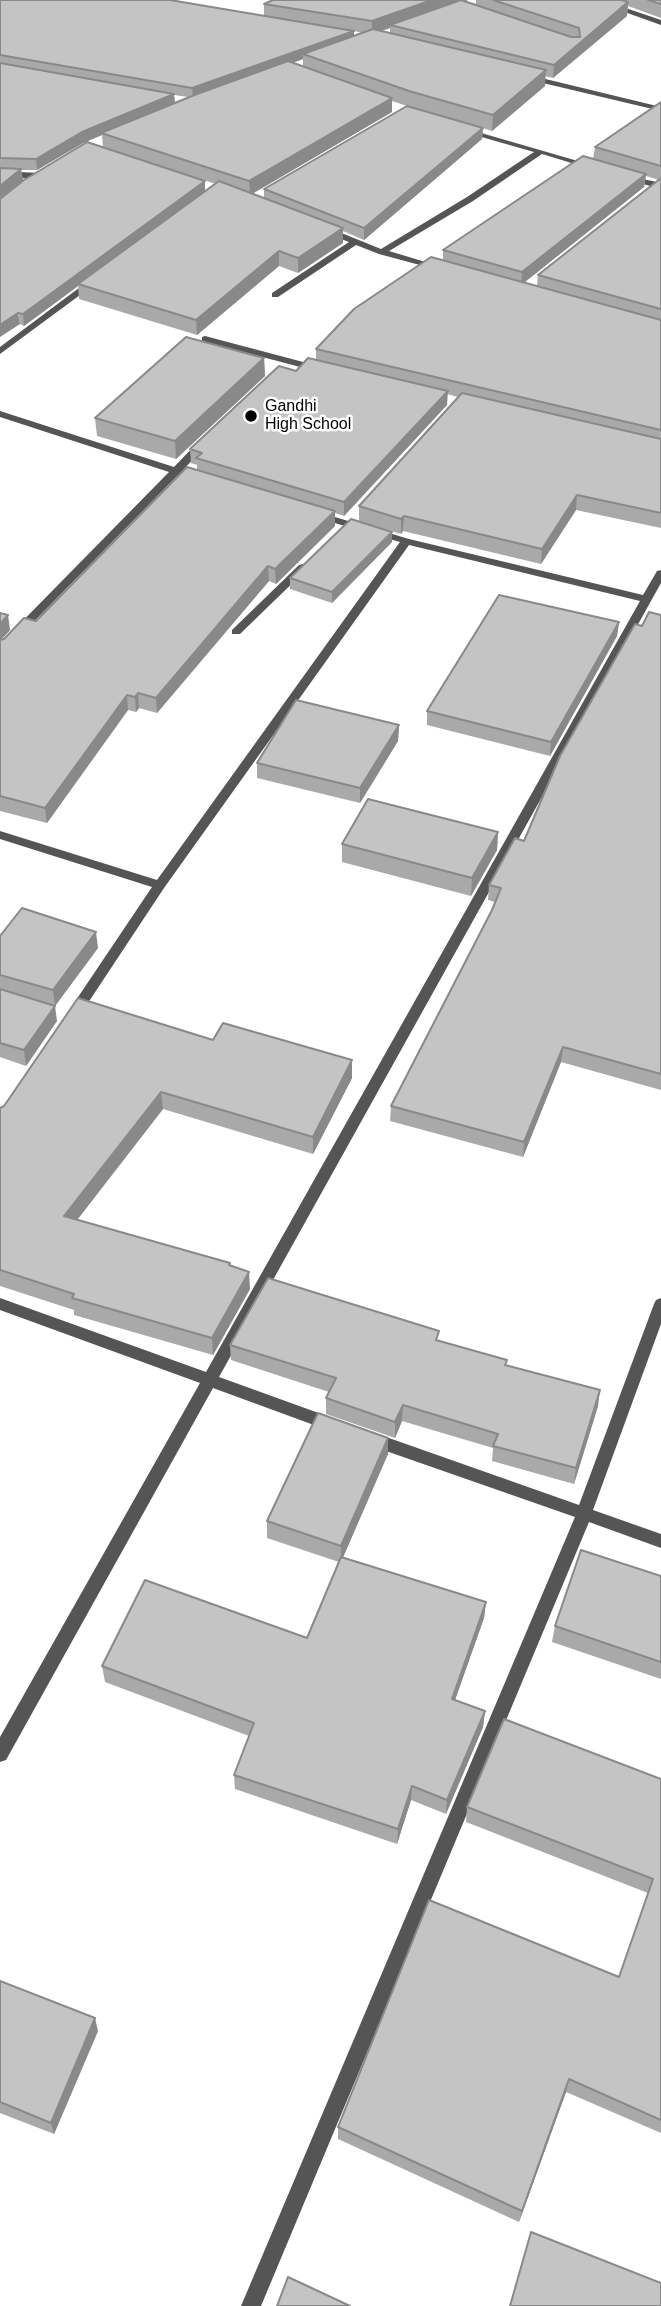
<!DOCTYPE html>
<style>
body{margin:0}
canvas{display:block;background:#fff}
</style>
<canvas width="661" height="2306"></canvas>
<script>
const g = document.querySelector('canvas').getContext('2d');
g.lineJoin = 'round';
const toPath = rows => new Path2D(rows.map(r => 'M' + r).join(''));
function fillPath(path, color) { g.fillStyle = color; g.fill(path, 'evenodd'); }
function strokePath(path, color, width, dash) { g.strokeStyle = color; g.lineWidth = width; g.lineCap = dash ? 'butt' : 'round'; g.setLineDash(dash || []); g.stroke(path); }
function write(font, color, halo, rows, align = 'center') {
  g.font = font + ' Helvetica,sans-serif'; g.lineWidth = 5; g.setLineDash([]); g.textBaseline = 'middle'; g.strokeStyle = halo; g.fillStyle = color; for (const [text, x, y, turn = 0] of rows) {
    g.save(); g.translate(x, y); g.rotate((+turn || 0) * Math.PI / 180); g.textAlign = isNaN(turn) ? turn : align; if (halo) g.strokeText(text, 0, 0); g.fillText(text, 0, 0); g.restore();
  }
}
fillPath(toPath([
 [591,0,602,0,661,20,661,25,591,0],
 [529,75,661,107,661,111,526,79,526,75,529,75],
 [464,128,595,166,591,169,542,154,473,201,389,251,442,267,442,271,379,254,356,245,278,297,272,297,272,293,349,242,323,232,323,228,329,228,381,249,467,197,534,152,464,132,464,128],
 [0,171,39,173,43,176,39,179,0,177,0,171],
 [625,175,661,183,661,189,625,179,625,175],
 [91,279,99,281,0,354,0,347,91,279],
 [205,336,322,367,324,369,319,372,202,341,202,337,205,336],
 [0,411,174,467,200,440,209,442,183,470,202,476,202,480,178,475,4,652,0,653,0,644,169,472,0,417,0,411],
 [318,512,409,539,643,595,657,571,661,570,661,583,219,1377,338,1420,341,1425,338,1430,333,1432,213,1388,6,1760,0,1762,0,1737,200,1383,0,1310,0,1298,206,1372,640,601,409,545,164,888,78,1018,68,1018,66,1015,68,1012,152,887,0,839,0,831,157,880,400,542,314,517,313,515,318,512],
 [303,564,307,565,307,569,240,634,232,634,232,630,299,565,303,564],
 [661,1298,661,1324,593,1510,661,1534,661,1548,589,1522,261,2306,241,2306,575,1517,366,1444,364,1439,366,1434,372,1432,579,1505,654,1304,656,1300,661,1298]
]), '#555');
fillPath(toPath([
 [0,0,264,16,264,4,273,0,468,0,465,1,476,4,476,0,661,0,661,18,628,6,627,16,553,78,545,76,545,86,492,131,483,128,482,139,364,240,343,231,343,243,298,273,279,266,197,335,79,299,78,286,24,326,20,324,0,199,205,181,205,191,216,184,103,147,102,135,83,143,37,170,21,170,23,180,0,198],
 [390,28,390,33,381,31],
 [354,31,363,33,354,36],
 [303,59,303,66,293,63],
 [174,95,188,97,175,103],
 [392,101,407,106,264,189,264,198,252,194,392,112],
 [661,102,661,528,576,510,541,564,403,531,401,534,359,521,359,506,458,397,447,394,447,405,344,516,335,513,335,526,276,584,269,581,157,713,139,708,136,712,128,710,47,823,0,811,0,613,10,630,1,640,36,621,197,470,197,465,191,463,190,449,296,371,316,360,316,349,443,260,443,250,593,159,595,147],
 [646,176,659,180,538,275,537,286,525,282,644,187],
 [264,358,265,376,176,459,97,436,95,418],
 [392,542,332,603,290,589,290,578],
 [661,615,661,1090,561,1062,523,1157,390,1121,391,1106,492,910,495,902,488,900,489,885,524,841,642,626],
 [619,622,617,636,550,756,427,725,427,711],
 [399,725,398,741,360,803,257,778,257,763],
 [498,832,497,850,471,896,342,862,342,844],
 [0,936,98,948,55,1006,22,996,57,1021,26,1066,0,1057],
 [213,1040,352,1060,352,1078,313,1154,163,1109,77,1220,230,1263,230,1266,250,1289,213,1355,74,1315,74,1310,0,1286,0,1108],
 [439,1341,507,1360,506,1365,598,1406,574,1484,492,1461,493,1448,402,1421,395,1438,326,1414,326,1398,329,1392,231,1360,230,1345],
 [388,1438,388,1454,343,1557,486,1602,484,1618,455,1700,485,1711,483,1727,446,1814,411,1800,397,1844,235,1789,234,1775,249,1736,105,1682,102,1666,307,1638,339,1562,267,1538,267,1521],
 [661,1576,661,1679,552,1642,555,1626],
 [661,1779,661,2133,566,2092,519,2222,338,2139,338,2127,619,1977,648,1893,466,1822,467,1807],
 [0,1981,98,2031,54,2134,0,2113]
]), '#a9a9a9');
fillPath(toPath([
 [432,0,468,0,394,26,390,25,390,28,372,34,372,21],
 [628,2,627,16,553,78,554,65],
 [354,31,354,41,303,54,303,59,193,98,192,88],
 [546,70,545,86,492,131,493,115],
 [174,94,175,105,101,133,102,135,83,143,37,170,36,159,82,132],
 [392,98,392,112,250,195,249,181],
 [483,128,482,139,364,240,364,228],
 [21,169,23,180,0,198,0,186],
 [646,174,644,187,521,285,522,272],
 [205,181,205,192,78,284,78,286,24,326,23,314],
 [343,228,343,243,298,273,298,258],
 [279,251,279,266,197,335,196,320],
 [18,313,20,324,0,337,0,325],
 [264,358,265,376,176,459,175,441],
 [448,391,447,405,344,516,344,502],
 [577,495,576,510,541,564,542,549],
 [335,511,335,526,276,584,275,569],
 [404,516,403,531,401,534,401,519],
 [392,532,392,542,332,603,332,592],
 [268,566,269,581,157,713,156,698],
 [8,615,10,630,0,641,0,624],
 [619,622,617,636,550,756,551,742],
 [138,693,139,708,136,712,135,697],
 [127,695,128,710,47,823,45,808],
 [399,725,398,741,360,803,360,788],
 [498,832,497,850,471,896,472,878],
 [96,932,98,948,55,1006,53,990],
 [55,1006,57,1021,26,1066,24,1050],
 [563,1047,561,1062,523,1157,524,1142],
 [352,1060,352,1078,313,1154,313,1137],
 [161,1092,163,1109,67,1233,64,1216],
 [249,1272,250,1289,213,1355,212,1338],
 [600,1390,598,1406,574,1484,576,1468],
 [403,1405,402,1421,395,1438,395,1422],
 [388,1438,388,1454,341,1562,341,1546],
 [486,1602,484,1618,450,1714,452,1699],
 [485,1711,483,1727,446,1814,447,1800],
 [412,1786,411,1800,397,1844,398,1829],
 [95,2018,98,2031,54,2134,51,2123],
 [569,2079,566,2092,519,2222,522,2211]
]), '#898989');
const building = toPath([
 [0,0,170,0,354,31,192,88,0,55,0,0],
 [273,0,432,0,372,21,264,4,273,0],
 [461,0,571,37,580,37,579,28,493,0,621,0,628,2,554,65,390,25,461,0],
 [648,0,661,0,661,4,648,0],
 [373,29,546,70,493,115,409,91,303,54,373,29],
 [288,61,392,98,249,181,101,133,197,94,288,61],
 [0,63,174,94,82,132,36,159,0,158,0,63],
 [661,102,661,166,595,147,661,102],
 [407,106,483,128,364,228,264,189,407,106],
 [87,142,205,181,23,314,18,313,0,325,0,199,24,180,87,142],
 [583,156,646,174,522,272,443,250,583,156],
 [0,168,21,169,0,186,0,168],
 [661,178,661,309,538,275,661,178],
 [219,181,343,228,298,258,279,251,196,320,78,284,219,181],
 [431,257,661,320,661,430,316,349,354,309,431,257],
 [186,337,264,358,175,441,95,418,186,337],
 [308,358,448,391,344,502,196,458,202,453,190,449,279,366,296,371,308,358],
 [462,393,661,439,661,513,577,495,542,549,404,516,401,519,359,506,462,393],
 [187,467,335,511,275,569,268,566,156,698,138,693,135,697,127,695,45,808,0,796,0,640,4,639,24,618,36,621,187,467],
 [351,519,392,532,332,592,290,578,351,519],
 [499,595,619,622,551,742,427,711,499,595],
 [649,612,661,615,661,1074,563,1047,524,1142,391,1106,492,910,501,888,489,885,515,838,524,841,560,756,635,624,642,626,649,612],
 [0,613,8,615,0,624,0,613],
 [296,700,399,725,360,788,257,763,296,700],
 [368,799,498,832,472,878,342,844,368,799],
 [22,908,96,932,53,990,0,975,0,936,22,908],
 [0,989,55,1006,24,1050,0,1043,0,989],
 [78,998,213,1040,223,1023,352,1060,313,1137,161,1092,64,1216,230,1263,229,1265,249,1272,212,1338,72,1298,74,1294,0,1270,0,1108,4,1106,78,998],
 [268,1278,439,1331,436,1340,507,1360,505,1365,600,1390,576,1468,493,1446,498,1434,403,1405,395,1422,326,1398,336,1378,230,1345,268,1278],
 [318,1413,388,1438,341,1546,267,1521,318,1413],
 [581,1550,661,1576,661,1662,555,1626,581,1550],
 [341,1557,486,1602,452,1699,485,1711,447,1800,412,1786,398,1829,234,1775,254,1723,102,1666,145,1580,307,1638,341,1557],
 [504,1719,661,1779,661,2120,569,2079,522,2211,338,2127,429,1900,619,1977,653,1879,467,1807,504,1719],
 [0,1981,95,2018,51,2123,0,2102,0,1981],
 [531,2232,661,2283,661,2306,510,2306,531,2232],
 [288,2277,350,2306,277,2306,288,2277]
]);
fillPath(building, '#c4c4c4');
strokePath(building, '#898989', 2);
for (const [x, y, r, color] of [
 [251,416,7,"#000"]
]) { const dot = new Path2D(); dot.arc(x, y, r, 0, 2 * Math.PI); g.fillStyle = color; g.fill(dot); strokePath(dot, '#fff', 2.5); }
write('16px', '#000', '#fff', [
 ["Gandhi",265,407],
 ["High School",265,425]
], 'left');
</script>
